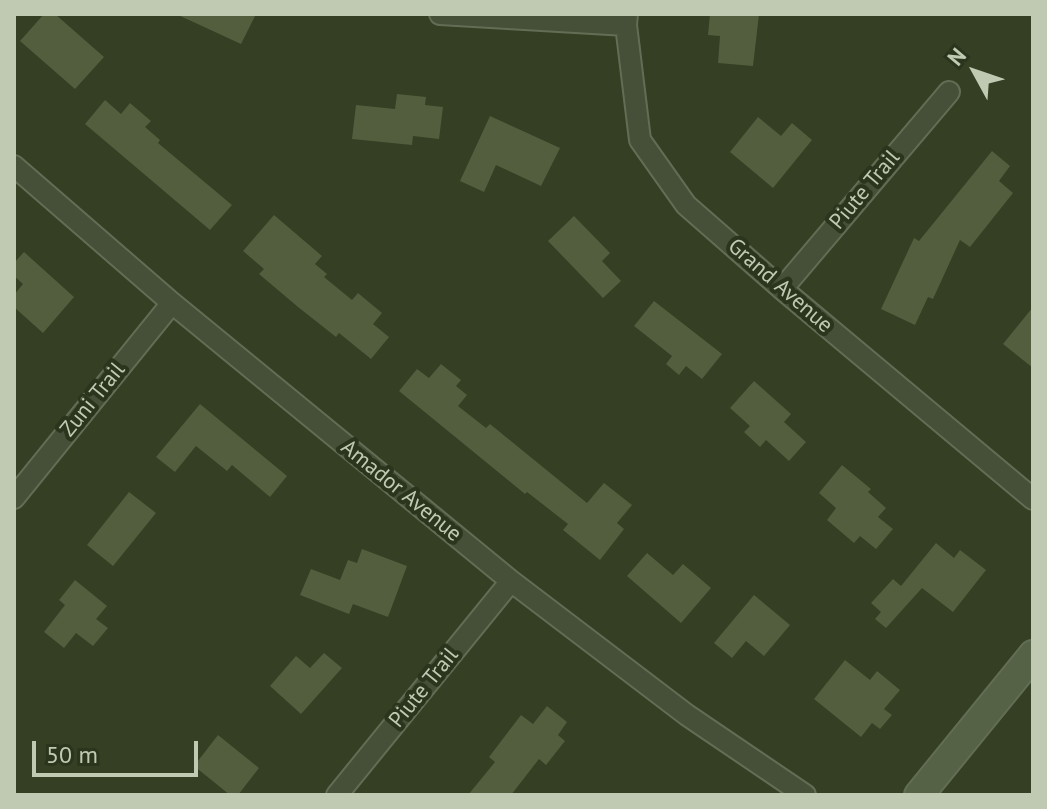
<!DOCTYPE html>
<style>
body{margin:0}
#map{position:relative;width:1047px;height:809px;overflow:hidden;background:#343f23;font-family:"PT Sans",sans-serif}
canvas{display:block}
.frame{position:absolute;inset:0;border:16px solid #c0cab3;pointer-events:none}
.north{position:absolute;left:935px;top:32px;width:80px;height:80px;-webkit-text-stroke:6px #2b341c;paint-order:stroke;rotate:310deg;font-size:22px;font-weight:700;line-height:32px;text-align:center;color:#c0cab3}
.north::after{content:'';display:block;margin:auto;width:28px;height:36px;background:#c0cab3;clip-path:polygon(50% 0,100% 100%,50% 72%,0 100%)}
.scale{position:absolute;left:32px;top:741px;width:166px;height:36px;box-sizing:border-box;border:4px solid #c0cab3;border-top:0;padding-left:10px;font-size:24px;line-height:28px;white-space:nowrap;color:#c0cab3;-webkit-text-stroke:6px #2b341c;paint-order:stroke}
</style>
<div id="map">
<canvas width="1047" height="809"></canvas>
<div class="frame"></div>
<div class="north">N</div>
<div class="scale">50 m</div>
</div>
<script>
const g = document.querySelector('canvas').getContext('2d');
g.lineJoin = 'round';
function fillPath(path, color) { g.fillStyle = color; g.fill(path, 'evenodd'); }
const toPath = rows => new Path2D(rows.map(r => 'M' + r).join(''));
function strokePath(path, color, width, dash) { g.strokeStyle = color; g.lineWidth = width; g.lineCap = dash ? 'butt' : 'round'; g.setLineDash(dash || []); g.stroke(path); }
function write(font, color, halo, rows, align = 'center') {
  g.font = font + ' "PT Sans",sans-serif'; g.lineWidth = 8; g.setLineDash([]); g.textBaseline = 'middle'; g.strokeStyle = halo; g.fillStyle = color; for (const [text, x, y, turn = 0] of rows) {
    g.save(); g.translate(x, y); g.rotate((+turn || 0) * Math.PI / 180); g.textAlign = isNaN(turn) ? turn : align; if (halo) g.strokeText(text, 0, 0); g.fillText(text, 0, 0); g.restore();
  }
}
fillPath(toPath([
 [44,14,55,14,104,57,75,89,20,41],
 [176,14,256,14,241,44],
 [710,14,759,14,753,66,718,63,720,36,708,35],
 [397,94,426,97,425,105,443,107,439,139,413,136,412,145,352,139,356,105,395,109],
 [105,100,121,114,130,103,151,121,145,127,160,140,158,143,232,205,210,230,85,124],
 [490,116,560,148,541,186,496,165,484,192,460,181],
 [758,117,781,136,792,123,812,140,773,188,730,152],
 [992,151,1010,166,999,181,1013,193,970,247,960,240,933,299,928,297,915,325,881,309,914,238,919,241],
 [274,215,322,256,315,264,327,274,324,277,352,300,358,293,382,313,373,324,389,337,371,359,339,333,336,337,298,307,259,274,264,269,243,251],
 [574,216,610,253,602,261,621,281,603,298,548,241],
 [24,252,74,297,43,333,14,307,14,295,23,284,14,276,14,263],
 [654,301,722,354,702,379,686,366,679,375,666,364,672,356,634,326],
 [1033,307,1033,368,1003,344],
 [441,364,461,380,456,386,467,395,458,406,486,428,490,424,587,503,604,483,632,505,617,523,624,529,600,560,563,530,568,524,527,492,525,494,399,391,417,369,429,378],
 [754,381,791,414,784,422,806,442,789,461,766,440,760,447,744,432,750,426,730,408],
 [200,404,287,476,270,497,232,465,227,471,196,446,175,472,156,457],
 [842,465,871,489,868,492,886,508,878,517,893,529,876,549,860,536,854,543,827,520,836,508,819,493],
 [129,492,156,513,113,566,87,545],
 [936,543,954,558,960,550,986,570,953,612,922,588,886,628,875,619,881,612,871,603,893,579,901,586],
 [362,549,407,566,388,617,353,604,349,614,300,595,311,569,340,580,348,560,357,563],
 [647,553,673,575,683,564,711,588,681,623,627,576],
 [75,580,107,606,96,619,108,628,93,646,76,633,64,648,44,632,65,605,59,600],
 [754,595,790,625,764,656,746,641,732,658,714,643],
 [324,653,342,668,301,714,270,686,296,656,310,668],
 [845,660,870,680,877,671,900,690,884,709,892,715,880,729,872,723,861,737,814,699],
 [547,706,567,722,558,735,565,741,546,765,539,759,511,795,468,795,495,762,489,757,521,715,533,724],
 [218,735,259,768,238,795,230,795,194,766]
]), '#535e3f');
const street = toPath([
 [440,14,626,25],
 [627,14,626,25,640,140,686,205,782,289,1033,499],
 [14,166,172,303,511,581,687,715,805,795],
 [782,289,949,92],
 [14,498,172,303],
 [337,795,511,581]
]);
const secondary = toPath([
 [919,795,1033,655]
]);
strokePath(street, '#636d55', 24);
strokePath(secondary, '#636d55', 32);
strokePath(street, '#464f37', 20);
strokePath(secondary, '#556245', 28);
write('22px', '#c0cab3', '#2b341c', [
 ["Piute Trail",865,190,-50],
 ["Grand Avenue",780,286,41],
 ["Zuni Trail",93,400,-51],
 ["Amador Avenue",401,491,39],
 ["Piute Trail",424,688,-51]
]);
</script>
